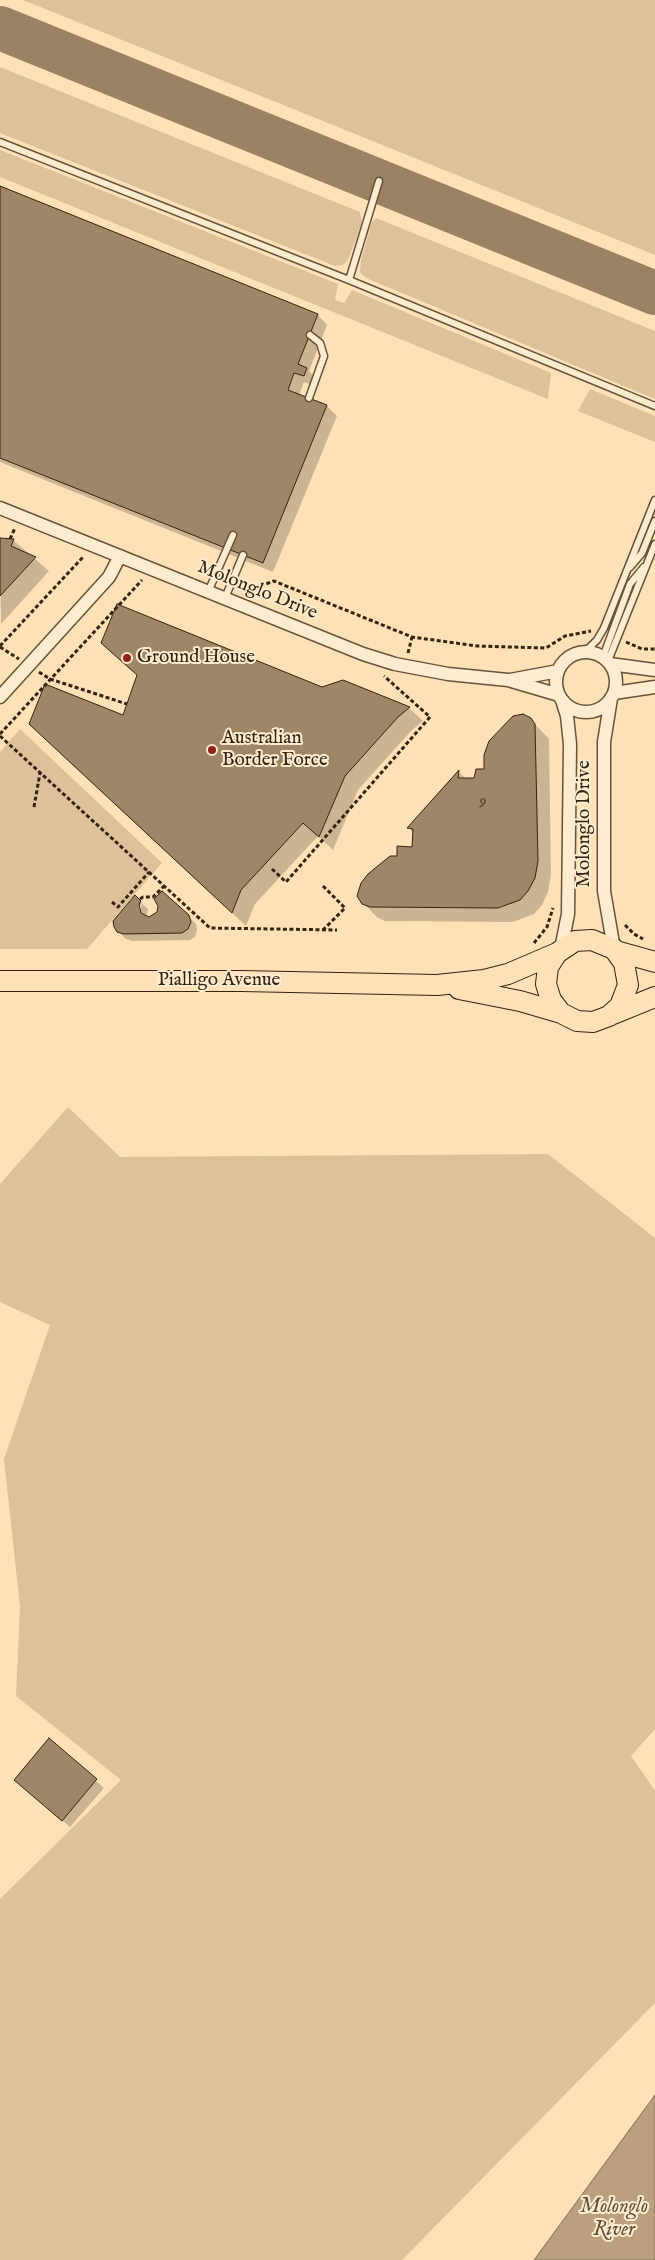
<!DOCTYPE html>
<style>
body{margin:0}
canvas{display:block;background:#fee1b6}
</style>
<canvas width="655" height="2260"></canvas>
<script>
const g = document.querySelector('canvas').getContext('2d');
g.lineJoin = 'round';
function fillPath(path, color) { g.fillStyle = color; g.fill(path, 'evenodd'); }
const toPath = rows => new Path2D(rows.map(r => 'M' + r).join(''));
function strokePath(path, color, width, dash) { g.strokeStyle = color; g.lineWidth = width; g.lineCap = dash ? 'butt' : 'round'; g.setLineDash(dash || []); g.stroke(path); }
function write(font, color, halo, rows, align = 'center') {
  g.font = font + ' "IM FELL English",serif'; g.lineWidth = 4; g.setLineDash([]); g.textBaseline = 'middle'; g.strokeStyle = halo; g.fillStyle = color; for (const [text, x, y, turn = 0] of rows) {
    g.save(); g.translate(x, y); g.rotate((+turn || 0) * Math.PI / 180); g.textAlign = isNaN(turn) ? turn : align; if (halo) g.strokeText(text, 0, 0); g.fillText(text, 0, 0); g.restore();
  }
}
fillPath(toPath([
 [23,0,655,0,655,255],
 [0,67,360,212,362,222,348,260,343,265,335,266,0,133],
 [0,150,338,284,335,300,344,303,352,290,551,373,548,399,0,177],
 [376,218,655,331,655,399,366,278,360,272,361,260,372,222],
 [590,389,655,416,655,442,578,411],
 [20,729,162,863,87,949,0,949,0,752],
 [68,1107,120,1157,548,1154,655,1238,655,1729,631,1756,655,1791,655,2003,402,2260,0,2260,0,1899,121,1780,16,1696,20,1607,4,1459,50,1325,0,1302,0,1184]
]), '#dcc19a');
const water = toPath([
 [655,2095,655,2260,534,2260,655,2095]
]);
fillPath(water, '#baa07e');
strokePath(water, '#856e52', 1);
fillPath(toPath([
 [0,187,318,315,327,325,309,371,316,379,314,386,304,382,299,395,327,406,337,416,273,572,0,462],
 [0,539,13,540,49,571,1,624],
 [343,681,409,708,423,721,411,731,358,790,333,850,318,836,255,904,246,926,44,738,124,716,322,688],
 [530,719,549,739,551,875,548,892,542,905,534,914,513,922,385,921,378,918,363,903,398,857,414,848,414,834,409,828,459,772,467,780,476,780],
 [135,897,148,909,146,917,188,916,196,924,197,930,195,937,190,940,132,941,126,939,118,931],
 [142,904,139,915,138,907],
 [49,1740,104,1788,70,1827,23,1787]
]), '#0003');
strokePath(toPath([
 [0,28,655,293]
]), '#9a8263', 44);
const building = toPath([
 [0,186,318,314,298,364,307,368,304,376,294,373,288,390,327,405,263,563,0,458,0,186],
 [0,538,14,539,11,546,36,557,0,596,0,538],
 [117,604,322,687,343,680,410,707,398,717,345,776,319,837,303,823,241,890,232,913,29,724,45,684,123,715,137,675,101,643,117,604],
 [523,714,531,718,535,724,538,861,535,878,528,891,520,900,498,908,370,907,362,904,357,896,361,883,368,874,390,856,397,856,397,846,412,847,413,829,407,828,459,770,458,778,474,778,476,769,484,769,484,755,489,741,513,716,523,714],
 [162,891,189,915,191,922,188,929,182,933,124,934,117,932,114,927,113,921,135,895,141,901,139,904,141,913,149,917,157,912,158,906,154,899,162,891],
 [49,1738,97,1779,62,1821,14,1780,49,1738]
]);
fillPath(building, '#9e8666');
strokePath(building, '#352310', 1);
const service = toPath([
 [0,142,349,280,655,406],
 [349,280,379,181],
 [309,398,324,356,320,343,310,335],
 [630,567,642,553,655,521],
 [208,592,233,535],
 [225,598,243,555],
 [585,652,597,640,604,628,655,500],
 [603,657,630,584,644,567],
 [608,661,655,544]
]);
const minor = toPath([
 [0,508,363,654,395,664,448,674,508,680,559,695],
 '556 682a30 30 0 1 1 60 0a30 30 0 1 1-60 0Z',
 [610,664,655,670],
 [510,680,558,671],
 [614,693,655,687],
 [0,697,109,577,120,556],
 [611,698,604,742,604,891,614,949],
 [561,949,568,914,570,744,567,716,562,700]
]);
const primary = toPath([
 [616,951,655,962],
 [0,981,241,981,437,985,484,980,508,974,557,953,575,941,592,940,614,949,624,963,628,985,620,1006,609,1016,593,1022,577,1021,561,1013,551,1000,546,984,548,967,557,953],
 [459,989,520,1001,561,1013],
 [613,1014,655,997]
]);
strokePath(service, '#67523a', 9);
strokePath(minor, '#67523a', 15);
strokePath(primary, '#352310', 22);
strokePath(toPath([
 [10,539,15,528],
 [251,595,260,586,274,581,412,637,477,646,546,648,565,636,591,631],
 [626,642,642,649,655,649],
 [0,646,84,556],
 [0,647,19,659],
 [408,653,412,637],
 [39,672,50,679,127,704],
 [0,734,142,580],
 [0,736,210,928,337,930],
 [34,807,40,773],
 [272,869,286,882,430,717,384,676],
 [323,886,345,908,323,930],
 [140,899,143,897,153,897,164,886],
 [112,902,118,907,149,872],
 [625,925,634,934,643,939],
 [534,943,547,927,553,908]
]), '#352310', 3, [4, 2.5]);
strokePath(service, '#feecd0', 6);
strokePath(minor, '#feecd0', 12);
strokePath(primary, '#fee1b6', 20);
for (const [x, y, r, color] of [
 [127,658,5,"#8f2418"],
 [212,750,5,"#8f2418"]
]) { const dot = new Path2D(); dot.arc(x, y, r, 0, 2 * Math.PI); g.fillStyle = color; g.fill(dot); strokePath(dot, '#feecd0', 2); }
write('16px', '#4f3c26', null, [
 ["9",483,803]
]);
write('19px', '#352310', '#feecd0', [
 ["Molonglo Drive",257,591,22],
 ["Molonglo Drive",585,824,-90],
 ["Pialligo Avenue",219,981]
]);
write('19px', '#352310', '#feecd0', [
 ["Ground House",137,658],
 ["Australian",222,739],
 ["Border Force",222,761]
], 'left');
write('italic 20px', '#644f36', '#feecd0', [
 ["Molonglo",614,2208],
 ["River",614,2231]
]);
</script>
